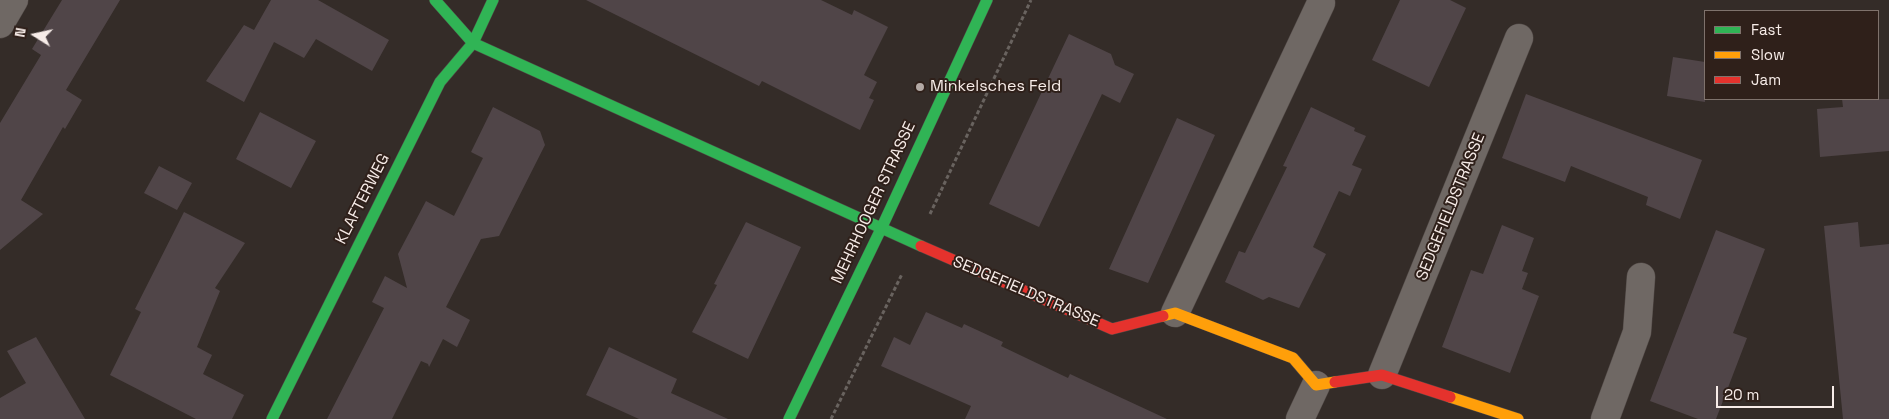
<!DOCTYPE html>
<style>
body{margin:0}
#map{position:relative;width:1889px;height:419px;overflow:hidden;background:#342c28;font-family:"Space Grotesk",sans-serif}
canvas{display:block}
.legend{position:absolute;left:1704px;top:10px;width:175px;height:90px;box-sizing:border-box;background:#2f201a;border:1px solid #7f726c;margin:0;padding:6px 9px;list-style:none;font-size:15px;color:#f7ece8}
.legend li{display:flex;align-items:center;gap:10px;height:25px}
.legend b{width:25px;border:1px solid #7f726c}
.north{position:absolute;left:10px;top:10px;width:50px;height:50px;-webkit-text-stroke:4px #2f201a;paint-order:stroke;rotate:280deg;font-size:14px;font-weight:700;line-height:20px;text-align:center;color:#f7ece8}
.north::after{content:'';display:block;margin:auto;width:18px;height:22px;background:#f7ece8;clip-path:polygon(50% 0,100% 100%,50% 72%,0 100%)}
.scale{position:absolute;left:1716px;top:386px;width:118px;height:22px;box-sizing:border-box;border:2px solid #f7ece8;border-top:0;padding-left:6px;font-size:15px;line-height:18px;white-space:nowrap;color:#f7ece8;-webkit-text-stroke:4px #2f201a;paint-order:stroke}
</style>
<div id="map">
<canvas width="1889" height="419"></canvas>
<ul class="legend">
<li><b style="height:6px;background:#30b455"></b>Fast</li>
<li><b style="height:6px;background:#ff9f0a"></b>Slow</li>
<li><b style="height:6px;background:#e5322d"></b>Jam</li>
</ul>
<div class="north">N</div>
<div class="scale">20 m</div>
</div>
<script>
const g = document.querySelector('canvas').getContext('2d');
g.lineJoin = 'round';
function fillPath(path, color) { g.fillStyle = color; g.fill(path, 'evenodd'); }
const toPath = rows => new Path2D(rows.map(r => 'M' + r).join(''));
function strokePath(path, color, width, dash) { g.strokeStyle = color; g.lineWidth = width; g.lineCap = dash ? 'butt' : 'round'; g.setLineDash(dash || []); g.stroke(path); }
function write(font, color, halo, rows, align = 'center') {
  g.font = font + ' "Space Grotesk",sans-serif'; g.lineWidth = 4; g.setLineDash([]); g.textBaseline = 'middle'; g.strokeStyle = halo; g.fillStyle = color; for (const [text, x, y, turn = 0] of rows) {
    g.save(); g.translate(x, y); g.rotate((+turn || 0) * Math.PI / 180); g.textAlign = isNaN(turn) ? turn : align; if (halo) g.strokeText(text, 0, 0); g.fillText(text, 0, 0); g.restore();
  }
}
fillPath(toPath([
 [62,0,120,0,66,90,82,100,65,129,63,127,21,200,43,214,0,250,0,123,41,55,32,49],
 [271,0,318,0,389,40,372,71,316,39,304,58,274,42,244,102,206,81,244,25,254,30],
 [586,0,821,0,852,15,854,10,888,27,864,75,877,82,869,98,874,100,860,130,762,81,759,86],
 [1400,0,1450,0,1466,8,1429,87,1372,60],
 [1069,34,1111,54,1115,65,1134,74,1120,103,1102,94,1039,227,989,204],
 [1673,57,1705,62,1705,102,1667,96],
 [1526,94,1702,160,1680,219,1646,205,1648,197,1571,166,1565,182,1502,158],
 [1842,99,1889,99,1889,151,1820,157,1817,109,1843,107],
 [493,107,540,131,545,145,499,236,481,239,446,307,470,320,457,347,443,339,429,367,428,364,421,361,392,419,327,419,384,308,372,302,385,276,407,288,398,254,426,201,454,216,483,158,471,152],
 [1311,107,1355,128,1354,131,1366,136,1352,165,1362,169,1350,196,1339,191,1313,247,1326,254,1299,308,1269,297,1263,300,1225,282,1239,251,1245,253,1287,167,1283,166],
 [260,112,316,141,291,188,236,159],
 [1177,118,1215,135,1148,283,1109,269],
 [159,166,192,183,177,210,144,193],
 [184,212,245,243,215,288,220,291,197,347,212,355,203,374,244,395,232,419,196,419,110,375,141,312,135,309],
 [746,222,801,247,748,359,692,332,717,285,714,284],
 [1858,222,1860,247,1889,244,1889,419,1843,419,1824,226],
 [1502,225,1534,238,1522,271,1528,273,1522,289,1539,296,1510,373,1442,347,1471,270,1483,274],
 [1716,230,1765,249,1733,333,1747,338,1716,419,1698,419,1650,401],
 [926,312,962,328,964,324,1003,342,1001,346,1068,378,1070,374,1167,419,965,419,971,406,881,366,894,337,910,345],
 [36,337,85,419,0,419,0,398,26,383,7,351],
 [609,347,677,379,671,393,728,419,639,419,586,395]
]), '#504548');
const street = toPath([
 [0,24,14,0],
 [1175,313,1321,3],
 [1382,375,1519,38],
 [1300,419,1316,385],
 [1605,419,1637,332,1641,277]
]);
const fast = toPath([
 [435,0,473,43,921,246],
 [272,419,440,82,473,43,493,0],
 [789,419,881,229,987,0]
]);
const slow = toPath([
 [1163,316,1175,313,1293,358,1316,385,1335,382],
 [1450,397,1518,419]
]);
const jam = toPath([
 [921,246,1112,329,1163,316],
 [1335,382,1382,375,1450,397]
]);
strokePath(street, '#504845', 29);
strokePath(fast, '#504845', 12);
strokePath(slow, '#504845', 12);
strokePath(jam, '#504845', 12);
strokePath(toPath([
 [930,214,1031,0],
 [831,419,902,274]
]), '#69635f', 3, [4, 2.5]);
strokePath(street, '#6f6864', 28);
strokePath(fast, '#30b455', 11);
strokePath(slow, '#ff9f0a', 11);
strokePath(jam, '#e5322d', 11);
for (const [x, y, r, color] of [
 [920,87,5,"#b3a9a5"]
]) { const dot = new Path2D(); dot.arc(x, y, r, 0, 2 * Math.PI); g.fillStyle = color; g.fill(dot); strokePath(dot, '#2f201a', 2); }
write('16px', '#f7ece8', '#2f201a', [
 ["Minkelsches Feld",930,87]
], 'left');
write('16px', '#f7ece8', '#2f201a', [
 ["KLAFTERWEG",363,199,-63],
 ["MEHRHOOGER STRASSE",874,203,-65],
 ["SEDGEFIELDSTRASSE",1451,207,-68],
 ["SEDGEFIELDSTRASSE",1026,292,23]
]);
</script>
